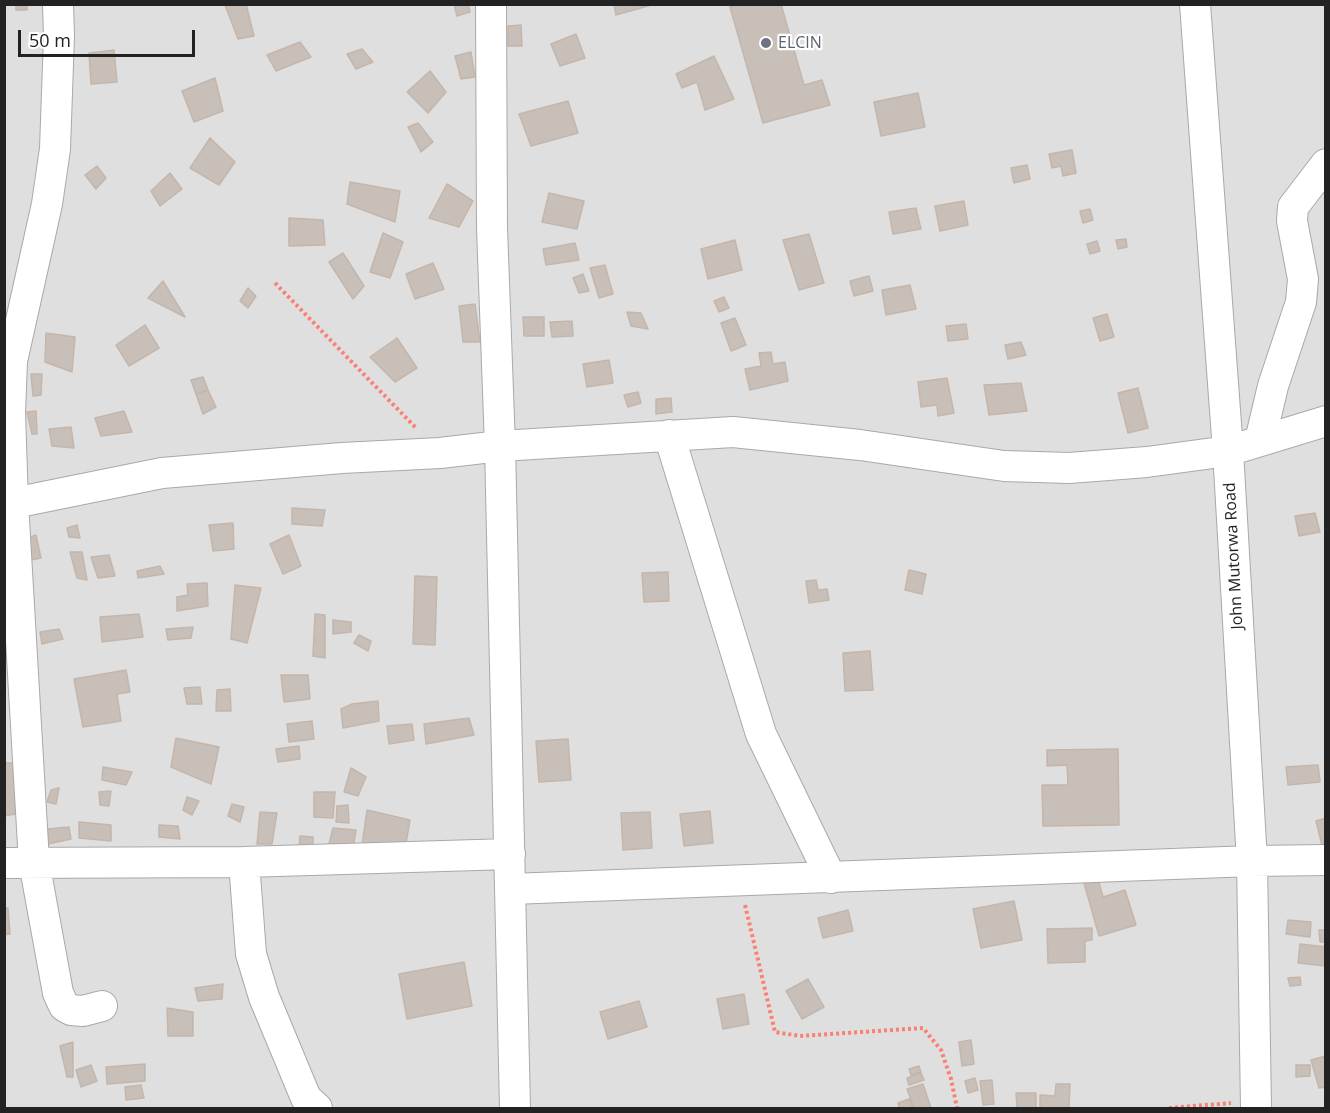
<!DOCTYPE html>
<style>
body{margin:0}
#map{position:relative;width:1330px;height:1113px;overflow:hidden;background:#f2efe9;font-family:"Open Sans",sans-serif}
canvas{display:block}
.frame{position:absolute;inset:0;border:6px solid #222;pointer-events:none}
.scale{position:absolute;left:18px;top:30px;width:177px;height:27px;box-sizing:border-box;border:3px solid #222;border-top:0;padding-left:8px;font-size:18px;line-height:21px;white-space:nowrap;color:#222;-webkit-text-stroke:4px #fff;paint-order:stroke}
</style>
<div id="map">
<canvas width="1330" height="1113"></canvas>
<div class="frame"></div>
<div class="scale">50 m</div>
</div>
<script>
const g = document.querySelector('canvas').getContext('2d');
g.lineJoin = 'round';
function fillPath(path, color) { g.fillStyle = color; g.fill(path, 'evenodd'); }
const toPath = rows => new Path2D(rows.map(r => 'M' + r).join(''));
function strokePath(path, color, width, dash) { g.strokeStyle = color; g.lineWidth = width; g.lineCap = dash ? 'butt' : 'round'; g.setLineDash(dash || []); g.stroke(path); }
function write(font, color, halo, rows, align = 'center') {
  g.font = font + ' "Open Sans",sans-serif'; g.lineWidth = 4.5; g.setLineDash([]); g.textBaseline = 'middle'; g.strokeStyle = halo; g.fillStyle = color; for (const [text, x, y, turn = 0] of rows) {
    g.save(); g.translate(x, y); g.rotate((+turn || 0) * Math.PI / 180); g.textAlign = isNaN(turn) ? turn : align; if (halo) g.strokeText(text, 0, 0); g.fillText(text, 0, 0); g.restore();
  }
}
fillPath(toPath([
 [5,5,1325,5,1325,1108,5,1108]
]), '#e0dfdf');
const building = toPath([
 [16,4,27,4,27,10,16,10,16,4],
 [246,4,254,36,238,39,225,5,246,4],
 [454,4,468,4,470,12,457,16,454,4],
 [614,4,655,4,616,15,614,4],
 [738,4,781,4,804,85,822,80,830,105,763,123,730,7,738,4],
 [521,25,522,46,508,46,508,26,521,25],
 [576,34,585,58,560,66,551,44,576,34],
 [300,42,311,57,276,71,267,55,300,42],
 [362,49,373,62,356,69,347,54,362,49],
 [114,50,117,82,91,84,89,53,114,50],
 [471,52,475,77,461,79,455,56,471,52],
 [714,56,734,99,705,110,697,82,682,88,676,74,714,56],
 [430,71,446,92,428,113,407,92,430,71],
 [215,78,223,111,194,122,182,91,215,78],
 [918,93,925,127,881,136,874,102,918,93],
 [568,101,578,133,531,146,519,114,568,101],
 [418,123,433,142,421,152,408,127,418,123],
 [210,138,235,162,219,185,190,168,210,138],
 [1072,150,1076,173,1063,176,1061,166,1052,168,1049,154,1072,150],
 [1027,165,1030,179,1014,183,1011,168,1027,165],
 [97,166,106,178,96,189,85,175,97,166],
 [170,173,182,189,160,206,151,191,170,173],
 [350,182,400,191,395,222,347,204,350,182],
 [447,184,473,201,459,227,429,218,447,184],
 [549,193,584,201,577,229,542,222,549,193],
 [964,201,968,225,940,231,935,206,964,201],
 [916,208,921,229,893,234,889,212,916,208],
 [1090,209,1093,220,1083,223,1080,211,1090,209],
 [289,218,323,220,325,245,289,246,289,218],
 [383,233,403,242,390,278,370,272,383,233],
 [809,234,824,283,799,290,783,240,809,234],
 [1126,239,1127,247,1118,249,1116,240,1126,239],
 [735,240,742,270,708,279,701,249,735,240],
 [1097,241,1100,251,1090,254,1087,244,1097,241],
 [575,243,579,260,546,265,543,249,575,243],
 [343,253,364,286,353,299,329,262,343,253],
 [433,263,444,289,415,299,406,274,433,263],
 [605,265,613,294,599,298,590,268,605,265],
 [583,274,589,291,579,293,573,278,583,274],
 [869,276,873,291,854,296,850,281,869,276],
 [163,281,185,317,148,298,163,281],
 [910,285,916,309,886,315,882,290,910,285],
 [248,288,256,296,248,308,240,301,248,288],
 [724,297,729,308,719,312,714,301,724,297],
 [475,304,480,342,463,342,459,306,475,304],
 [627,312,641,313,648,329,631,326,627,312],
 [1107,314,1114,337,1100,341,1093,318,1107,314],
 [523,317,544,317,544,336,524,336,523,317],
 [735,318,746,345,731,351,721,323,735,318],
 [572,321,573,336,552,337,550,322,572,321],
 [966,324,968,339,948,341,946,326,966,324],
 [145,325,159,348,129,366,116,345,145,325],
 [46,333,75,337,72,372,45,362,46,333],
 [397,338,417,368,395,382,370,357,397,338],
 [1021,342,1026,355,1008,359,1005,345,1021,342],
 [771,352,773,364,785,362,788,381,750,390,745,369,761,366,759,353,771,352],
 [609,360,613,383,587,387,583,364,609,360],
 [31,374,42,374,41,395,33,396,31,374],
 [203,377,208,390,196,394,191,380,203,377],
 [947,378,954,413,938,416,937,405,921,407,918,382,947,378],
 [1021,383,1027,411,989,415,984,385,1021,383],
 [1138,388,1148,428,1128,433,1118,393,1138,388],
 [208,390,216,407,203,414,196,394,208,390],
 [638,392,641,403,628,407,624,395,638,392],
 [671,398,672,412,656,414,656,399,671,398],
 [36,411,37,434,32,434,27,412,36,411],
 [124,411,132,432,101,436,95,418,124,411],
 [71,427,74,448,52,446,49,429,71,427],
 [292,508,325,510,322,526,292,524,292,508],
 [1315,513,1320,532,1299,536,1295,516,1315,513],
 [233,523,234,549,213,551,209,525,233,523],
 [77,525,80,538,69,537,67,528,77,525],
 [36,535,41,558,31,560,25,539,36,535],
 [289,535,301,566,283,574,270,544,289,535],
 [70,552,82,552,87,580,77,578,70,552],
 [109,555,115,576,98,578,91,557,109,555],
 [160,566,164,574,138,578,137,571,160,566],
 [909,570,926,574,922,594,905,590,909,570],
 [668,572,669,601,644,602,642,573,668,572],
 [415,576,437,577,435,645,413,644,415,576],
 [816,580,818,590,827,589,829,600,809,603,806,581,816,580],
 [207,583,208,606,177,611,177,597,188,595,187,584,207,583],
 [235,585,261,588,247,643,231,639,235,585],
 [139,614,143,637,102,642,100,617,139,614],
 [315,614,325,615,325,658,313,656,315,614],
 [333,620,351,622,351,632,333,634,333,620],
 [193,627,191,638,168,640,166,629,193,627],
 [59,629,63,639,42,644,40,632,59,629],
 [359,635,371,641,368,651,354,643,359,635],
 [870,651,873,690,845,691,843,653,870,651],
 [126,670,130,692,117,694,121,721,83,727,74,679,126,670],
 [281,675,308,675,310,699,284,702,281,675],
 [200,687,202,704,187,704,184,688,200,687],
 [230,689,231,711,216,711,217,690,230,689],
 [378,701,379,721,343,728,341,709,352,704,378,701],
 [469,718,474,735,426,744,424,724,469,718],
 [312,721,314,739,289,742,287,724,312,721],
 [412,724,414,740,389,744,387,726,412,724],
 [176,738,219,747,211,784,171,767,176,738],
 [568,739,571,780,539,782,536,741,568,739],
 [299,746,300,759,278,762,276,749,299,746],
 [1118,749,1119,825,1043,826,1042,785,1068,785,1067,765,1047,766,1047,750,1118,749],
 [4,763,21,763,21,813,4,816,4,763],
 [1318,765,1320,782,1288,785,1286,767,1318,765],
 [103,767,132,772,126,785,102,780,103,767],
 [351,768,366,777,358,796,344,792,351,768],
 [59,788,56,804,47,802,51,790,59,788],
 [111,791,109,806,100,805,99,792,111,791],
 [314,792,335,792,333,818,314,817,314,792],
 [187,797,199,801,192,815,183,810,187,797],
 [232,804,244,807,240,822,228,816,232,804],
 [348,805,349,823,336,822,337,806,348,805],
 [367,810,410,820,405,849,362,845,367,810],
 [710,811,713,843,684,846,680,814,710,811],
 [260,812,277,813,272,844,257,844,260,812],
 [650,812,652,848,623,850,621,813,650,812],
 [1326,818,1326,854,1324,854,1316,821,1326,818],
 [79,822,111,825,111,841,79,838,79,822],
 [159,825,178,826,180,839,159,837,159,825],
 [69,827,71,839,48,844,47,829,69,827],
 [333,828,356,830,353,849,328,848,333,828],
 [300,836,313,837,313,850,299,850,300,836],
 [1098,879,1103,897,1125,890,1136,925,1099,936,1084,883,1098,879],
 [1014,901,1022,940,981,948,973,909,1014,901],
 [4,908,8,908,10,934,4,935,4,908],
 [848,910,853,931,823,938,818,918,848,910],
 [1288,920,1311,922,1310,937,1286,934,1288,920],
 [1092,928,1092,940,1085,941,1085,962,1048,963,1047,929,1092,928],
 [1319,930,1326,930,1326,942,1320,942,1319,930],
 [1300,944,1326,947,1326,966,1298,963,1300,944],
 [464,962,472,1006,407,1019,399,974,464,962],
 [1300,977,1301,985,1290,986,1288,978,1300,977],
 [808,979,824,1007,802,1019,786,991,808,979],
 [223,984,222,999,198,1001,195,988,223,984],
 [744,994,749,1024,723,1029,717,999,744,994],
 [639,1001,647,1027,608,1039,600,1012,639,1001],
 [167,1008,193,1012,193,1036,168,1036,167,1008],
 [971,1040,974,1064,962,1066,959,1042,971,1040],
 [73,1042,73,1077,67,1077,60,1046,73,1042],
 [1326,1056,1326,1087,1319,1088,1311,1060,1326,1056],
 [145,1064,145,1081,107,1084,106,1067,145,1064],
 [91,1065,97,1081,81,1087,76,1070,91,1065],
 [1296,1065,1310,1065,1310,1076,1296,1077,1296,1065],
 [919,1066,921,1072,911,1075,909,1069,919,1066],
 [921,1073,924,1080,909,1085,907,1078,921,1073],
 [975,1078,978,1090,968,1093,965,1081,975,1078],
 [992,1080,994,1104,983,1105,980,1081,992,1080],
 [923,1084,931,1108,914,1108,907,1089,923,1084],
 [1056,1084,1070,1084,1069,1108,1040,1108,1040,1095,1055,1096,1056,1084],
 [141,1085,144,1098,126,1100,125,1087,141,1085],
 [1016,1093,1036,1093,1036,1108,1017,1108,1016,1093],
 [909,1099,913,1108,899,1108,898,1103,909,1099]
]);
fillPath(building, '#c7bfb8');
strokePath(building, '#c4b6ab', 1.5);
const minor = toPath([
 [58,4,59,36,55,149,47,204,12,361,10,413,13,503,34,862,58,993,64,1006,71,1010,83,1011,102,1006],
 [491,4,492,228,500,446,515,1108],
 [1195,4,1228,451,1252,861,1256,1108],
 [669,435,761,734,831,878],
 [1260,441,1273,386,1301,302,1303,279,1292,221,1293,207,1326,164],
 [4,505,162,473,342,458,440,453,500,446,733,432,860,445,1004,466,1069,468,1147,462,1228,451,1326,421],
 [244,862,251,954,264,997,306,1098,317,1108],
 [4,863,244,862,510,854],
 [511,889,1252,861,1326,860]
]);
strokePath(minor, '#a9a9a9', 32);
strokePath(toPath([
 [275,283,417,429],
 [745,905,775,1032,800,1036,923,1028,941,1050,951,1079,957,1108],
 [1169,1108,1231,1103]
]), '#fa8072', 4, [3, 3]);
strokePath(minor, '#fff', 30);
for (const [x, y, r, color] of [
 [766,43,6,"#6b7280"]
]) { const dot = new Path2D(); dot.arc(x, y, r, 0, 2 * Math.PI); g.fillStyle = color; g.fill(dot); strokePath(dot, '#fff', 2); }
write('16px', '#5b616d', '#fff', [
 ["ELCIN",778,43]
], 'left');
write('16px', '#222', '#fff', [
 ["John Mutorwa Road",1234,556,-93]
]);
</script>
